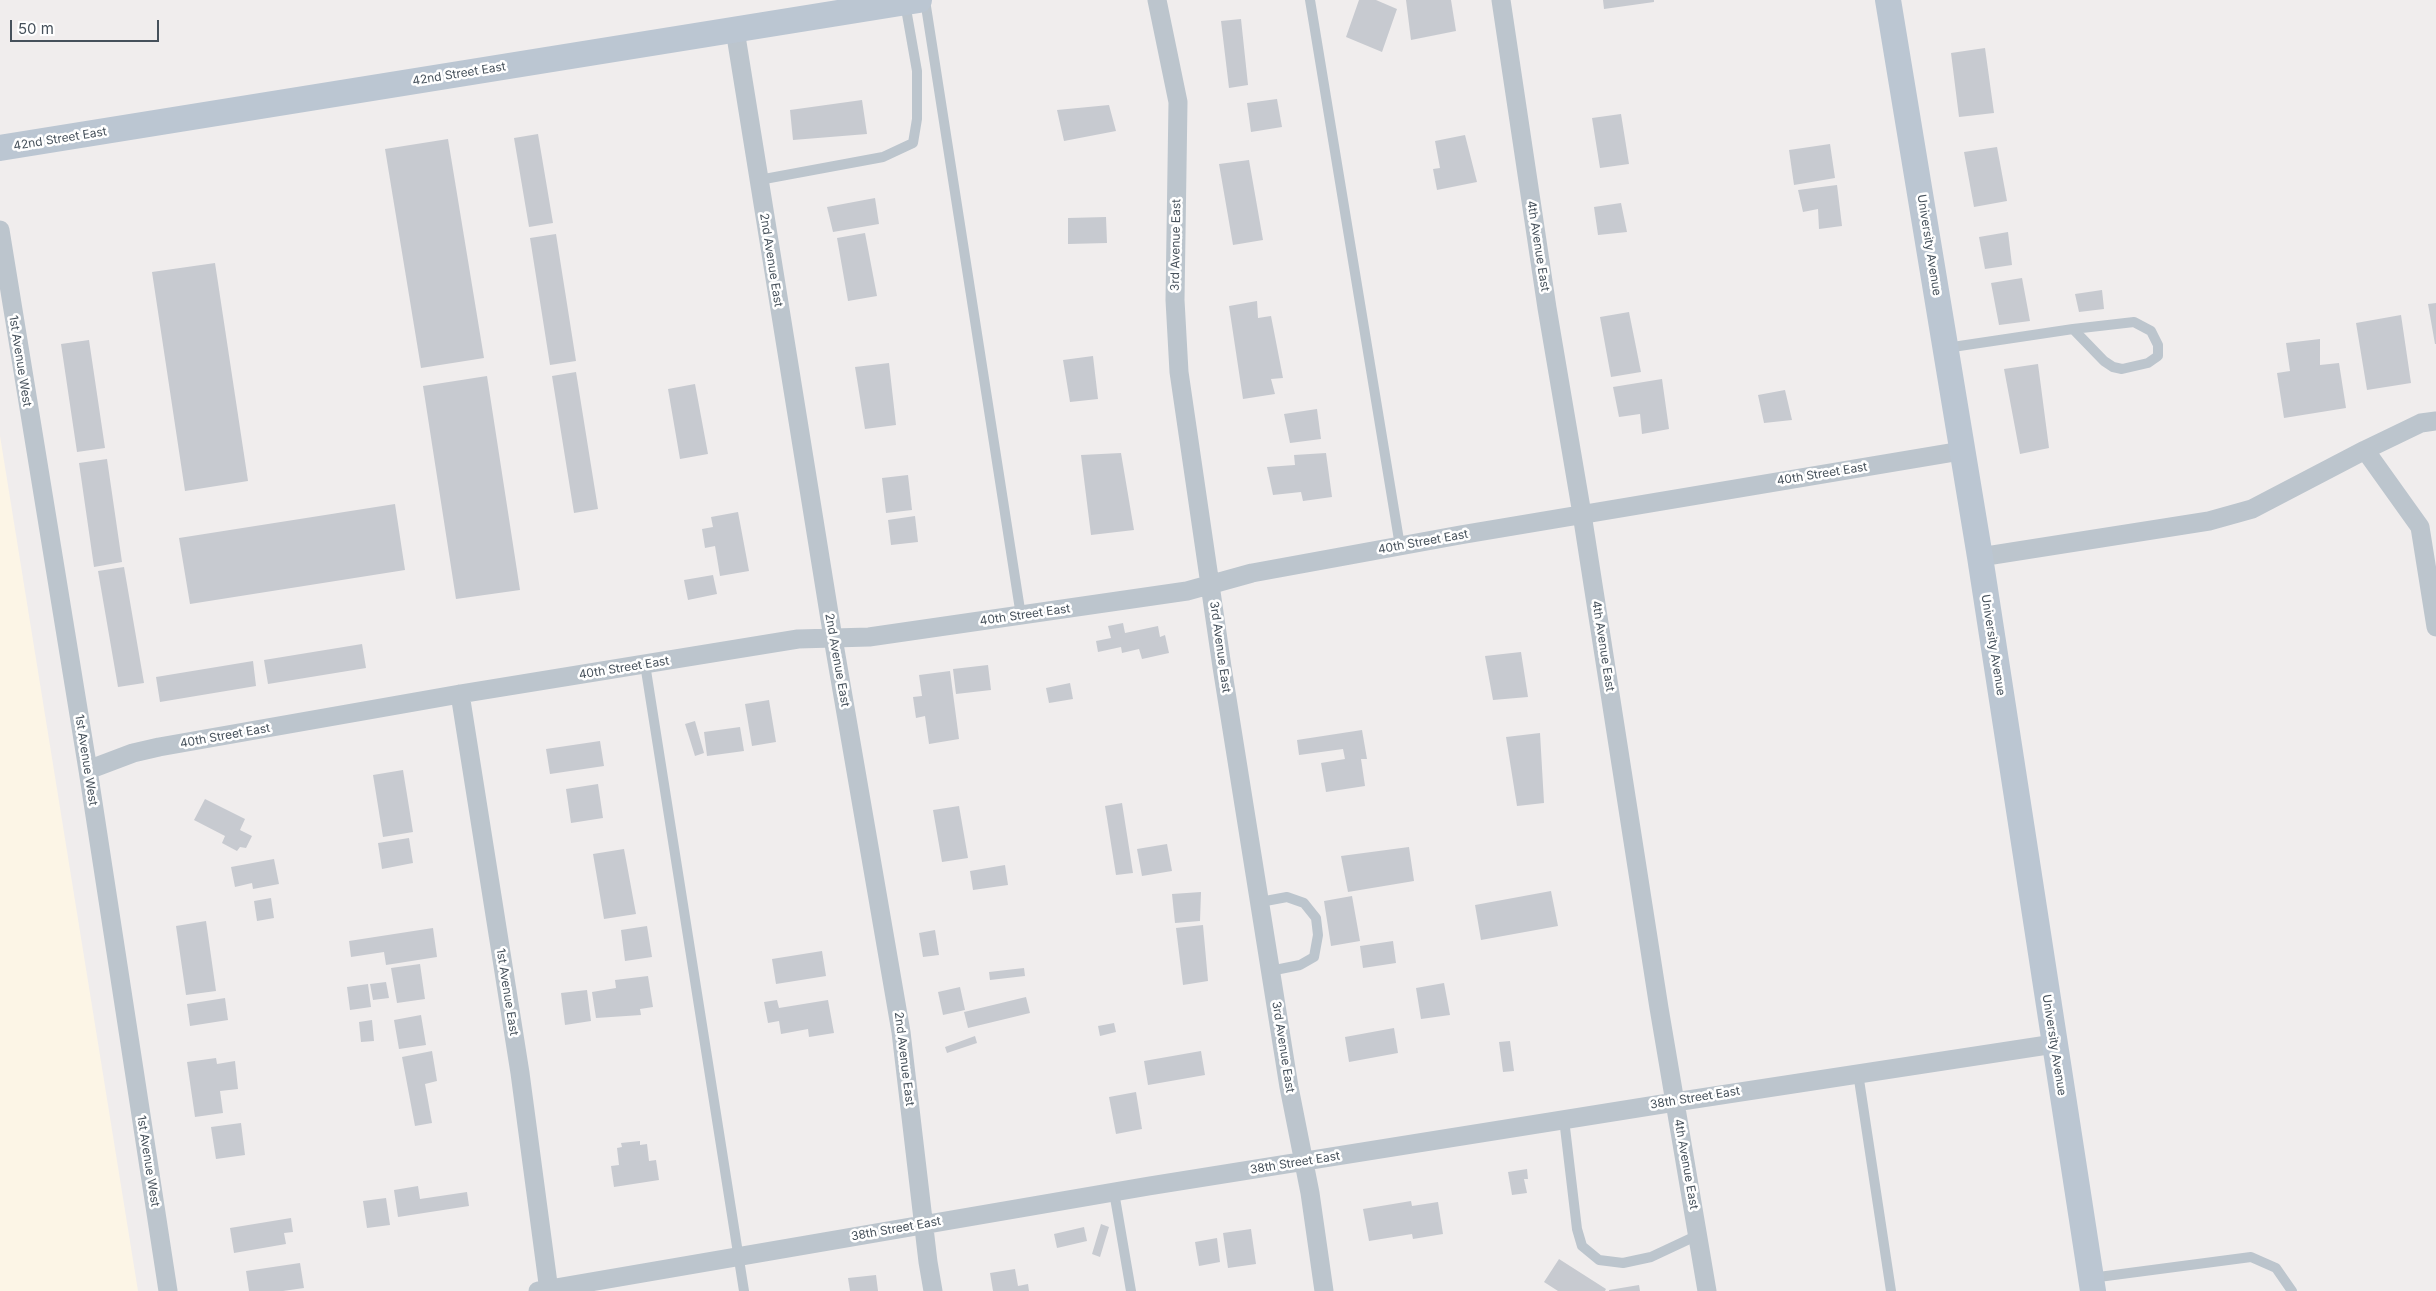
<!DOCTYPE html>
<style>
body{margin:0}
#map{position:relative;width:2436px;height:1291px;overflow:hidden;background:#f0eded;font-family:Inter,sans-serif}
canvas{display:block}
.scale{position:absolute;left:10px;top:20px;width:149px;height:22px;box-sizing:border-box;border:2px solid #46515b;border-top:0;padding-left:6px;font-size:15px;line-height:18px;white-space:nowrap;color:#46515b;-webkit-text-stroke:4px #fff;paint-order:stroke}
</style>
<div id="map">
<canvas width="2436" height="1291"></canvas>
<div class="scale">50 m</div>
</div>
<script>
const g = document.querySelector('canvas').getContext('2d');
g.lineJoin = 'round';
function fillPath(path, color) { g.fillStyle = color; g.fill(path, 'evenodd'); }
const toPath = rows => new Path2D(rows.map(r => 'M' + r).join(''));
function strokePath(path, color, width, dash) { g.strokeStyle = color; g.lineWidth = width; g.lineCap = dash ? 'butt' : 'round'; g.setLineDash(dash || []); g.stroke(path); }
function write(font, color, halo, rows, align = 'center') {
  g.font = font + ' Inter,sans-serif'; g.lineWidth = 5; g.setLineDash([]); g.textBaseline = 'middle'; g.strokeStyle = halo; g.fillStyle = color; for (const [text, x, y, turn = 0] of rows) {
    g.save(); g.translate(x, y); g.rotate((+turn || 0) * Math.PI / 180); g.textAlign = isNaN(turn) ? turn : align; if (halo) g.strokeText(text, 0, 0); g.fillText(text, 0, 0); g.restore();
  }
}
fillPath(toPath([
 [0,436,138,1291,0,1291]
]), '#fcf5e6');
fillPath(toPath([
 [1359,0,1376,0,1397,9,1382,52,1346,37],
 [1406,0,1451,0,1456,31,1411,40],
 [1603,0,1654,0,1654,2,1604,9],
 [1241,19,1248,85,1229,88,1221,21],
 [1985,48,1994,113,1959,117,1951,53],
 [1277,99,1282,127,1251,132,1247,103],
 [862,100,867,134,793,140,790,110],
 [1109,105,1116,131,1064,141,1057,110],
 [1621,114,1629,164,1600,168,1592,118],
 [538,134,553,223,529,227,514,138],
 [1465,135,1477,182,1437,190,1433,169,1440,168,1435,141],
 [448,139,484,358,421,368,385,149],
 [1830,144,1835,178,1794,185,1789,150],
 [1997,147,2007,201,1974,207,1964,152],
 [1249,160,1263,240,1233,245,1219,164],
 [1837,185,1842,226,1819,229,1818,209,1803,212,1798,190],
 [875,198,879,224,833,232,827,207],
 [1621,203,1627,232,1598,235,1594,207],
 [1106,217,1107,243,1068,244,1068,218],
 [2008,232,2012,265,1985,269,1979,237],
 [865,233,877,296,848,301,837,238],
 [556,234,576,361,550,365,530,238],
 [215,263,248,481,185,491,152,272],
 [2022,278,2030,321,1999,325,1991,283],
 [2102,290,2104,309,2079,312,2075,294],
 [1257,301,1258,318,1271,316,1283,378,1271,379,1275,394,1243,399,1229,306],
 [2436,303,2436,344,2435,344,2428,304],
 [1629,312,1641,372,1611,377,1600,317],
 [2401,315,2411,383,2367,390,2356,323],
 [2320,339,2320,365,2339,363,2346,408,2284,418,2277,373,2290,371,2286,343],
 [89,340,105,448,77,452,61,344],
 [1093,356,1098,399,1070,402,1063,360],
 [889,363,896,425,865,429,855,367],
 [2038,364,2049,448,2020,454,2004,369],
 [576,372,598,509,574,513,552,376],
 [487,376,520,590,456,599,423,386],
 [1662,379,1669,429,1642,434,1640,414,1619,417,1613,387],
 [695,384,708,454,680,459,668,389],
 [1785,390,1792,420,1764,423,1758,395],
 [1317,409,1321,439,1290,443,1284,414],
 [1121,453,1134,530,1091,535,1081,455],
 [1326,453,1332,497,1303,501,1301,492,1273,495,1267,467,1295,465,1294,455],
 [107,459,122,562,94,567,79,463],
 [908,475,912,510,886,513,882,478],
 [395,504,405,570,190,604,179,538],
 [738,512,749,571,720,576,715,546,705,548,702,529,713,527,711,517],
 [915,516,918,542,891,545,888,520],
 [124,567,144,683,118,687,98,571],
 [713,575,717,594,688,600,684,580],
 [1123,623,1125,633,1158,626,1160,637,1165,635,1169,653,1142,659,1139,649,1122,653,1121,647,1098,652,1096,641,1111,638,1108,626],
 [362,644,366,668,268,684,264,660],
 [1521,652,1528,697,1493,700,1485,656],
 [253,661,256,686,160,702,156,677],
 [988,665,991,690,956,694,953,669],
 [950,671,959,739,929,744,925,716,916,718,913,697,922,696,919,675],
 [1070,683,1073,699,1049,703,1046,688],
 [769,700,776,742,752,746,745,704],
 [695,721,704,753,695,756,685,724],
 [740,727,744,751,707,756,704,732],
 [1362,730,1367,759,1361,759,1365,786,1326,792,1321,763,1345,759,1343,749,1299,755,1297,740],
 [1540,733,1544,803,1517,806,1506,737],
 [600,741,604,766,550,774,546,749],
 [403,770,413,832,383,837,373,775],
 [598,784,603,818,571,823,566,789],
 [205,799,245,819,240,830,252,836,246,848,240,847,237,851,222,843,225,836,194,820],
 [1122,803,1133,873,1116,875,1105,806],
 [959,806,968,858,942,862,933,810],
 [409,838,413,863,382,869,378,843],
 [1167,844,1172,871,1142,876,1137,849],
 [1409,847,1414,881,1348,892,1341,856],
 [624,849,636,914,604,919,593,854],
 [274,859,279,884,253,889,252,883,235,887,231,867],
 [1005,865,1008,885,973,890,970,871],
 [1551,891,1558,926,1481,940,1475,905],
 [1201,892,1200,921,1175,923,1172,894],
 [1352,896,1360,941,1331,946,1324,901],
 [271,898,274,918,257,921,254,901],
 [206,921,216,991,186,995,176,926],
 [1203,925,1208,981,1183,985,1176,928],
 [647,926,652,957,625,961,621,930],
 [433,928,437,957,386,965,384,952,351,957,349,941],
 [935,930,939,955,923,957,919,933],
 [1393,941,1396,963,1363,968,1360,946],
 [822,951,826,976,776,984,772,959],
 [420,964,425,999,397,1003,391,968],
 [1024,968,1025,976,990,980,989,972],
 [648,976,653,1007,640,1009,641,1015,596,1018,592,992,616,988,615,980],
 [386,982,389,998,373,1000,370,984],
 [1444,983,1450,1015,1421,1019,1416,988],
 [368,984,371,1007,350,1010,347,987],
 [960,987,965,1010,943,1015,938,992],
 [587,990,591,1021,565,1025,561,993],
 [1026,997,1030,1013,968,1028,964,1012],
 [225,998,228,1020,190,1026,187,1004],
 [777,1000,779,1008,828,1000,834,1033,809,1037,808,1029,781,1034,779,1021,768,1023,764,1002],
 [421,1015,426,1045,399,1049,394,1020],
 [372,1020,374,1041,361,1042,359,1022],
 [1114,1023,1116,1032,1100,1036,1098,1026],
 [1394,1028,1398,1053,1349,1062,1345,1037],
 [975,1036,977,1043,947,1053,945,1047],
 [1510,1041,1514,1071,1503,1072,1499,1042],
 [432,1051,437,1081,425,1084,432,1123,415,1126,402,1057],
 [1201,1051,1205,1075,1148,1085,1144,1061],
 [216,1058,217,1064,235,1061,238,1089,220,1091,223,1113,195,1117,187,1062],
 [1136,1092,1142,1129,1116,1134,1109,1097],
 [241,1123,245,1155,216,1159,211,1127],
 [640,1141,640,1145,647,1144,649,1161,656,1160,659,1180,614,1187,611,1166,619,1165,617,1148,622,1147,621,1143],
 [1527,1169,1528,1179,1524,1179,1527,1193,1512,1195,1508,1172],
 [418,1186,420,1199,467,1192,469,1206,398,1217,394,1190],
 [386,1198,390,1225,367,1228,363,1201],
 [1411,1201,1412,1206,1438,1202,1443,1234,1413,1239,1412,1234,1369,1241,1363,1209],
 [291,1218,293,1232,284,1233,286,1244,234,1253,230,1228],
 [1101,1224,1109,1227,1100,1257,1092,1254],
 [1084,1227,1087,1241,1057,1248,1054,1234],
 [1251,1229,1256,1264,1228,1268,1223,1233],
 [1217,1238,1220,1262,1199,1266,1195,1242],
 [1559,1259,1606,1289,1605,1291,1558,1291,1544,1282],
 [300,1263,304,1288,283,1291,249,1291,246,1271],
 [1015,1269,1018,1286,1028,1284,1029,1291,993,1291,990,1273],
 [876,1275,878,1291,850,1291,848,1278],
 [1639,1285,1640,1291,1609,1291,1609,1290]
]), '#c7cad0');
strokePath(toPath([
 [925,0,1021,616],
 [1310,0,1400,546],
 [759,180,883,157,913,143,917,119,917,71,905,3],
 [2134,322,2151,331,2158,345,2158,356,2148,363,2122,369,2113,367,2104,361,2073,329,2134,322],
 [1946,348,2073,329],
 [645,664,744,1291],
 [1260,902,1287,897,1304,903,1316,918,1318,935,1314,957,1300,965,1270,971],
 [1858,1073,1891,1291],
 [1564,1119,1577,1229,1582,1246,1599,1260,1623,1263,1651,1257,1698,1235],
 [1114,1192,1131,1291],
 [2091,1278,2251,1257,2276,1268,2292,1291]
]), '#bcc5cd', 10);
strokePath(toPath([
 [1157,0,1178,102,1175,300,1179,372,1222,667,1289,1087,1310,1193,1324,1291],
 [1501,0,1547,308,1582,514,1659,1008,1707,1291],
 [735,30,833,638,901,1032,928,1262,933,1291],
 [0,230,88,770,168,1291],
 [2365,450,2420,527,2436,627],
 [1980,557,2209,521,2252,509,2365,450,2421,423,2436,421],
 [460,694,520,1073,549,1291],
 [88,770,133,753,159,747,460,694,798,639,869,637,1187,591,1252,573,1460,535,1961,451],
 [538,1291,1149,1186,1675,1102,2054,1044]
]), '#bcc5cd', 19);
strokePath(toPath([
 [1888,0,1980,557,2093,1291],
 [0,148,919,0]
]), '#bbc6d2', 26);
write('12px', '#46515b', '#fff', [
 ["42nd Street East",459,74,-9],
 ["42nd Street East",60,139,-9],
 ["3rd Avenue East",1176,245,-89],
 ["University Avenue",1929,245,81],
 ["4th Avenue East",1538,246,81],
 ["2nd Avenue East",771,260,81],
 ["1st Avenue West",20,361,81],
 ["40th Street East",1822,474,-9],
 ["40th Street East",1423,542,-10],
 ["40th Street East",1025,615,-8],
 ["University Avenue",1993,645,81],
 ["4th Avenue East",1603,646,81],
 ["3rd Avenue East",1220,647,82],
 ["2nd Avenue East",837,660,80],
 ["40th Street East",624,668,-9],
 ["40th Street East",225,736,-10],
 ["1st Avenue West",86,760,81],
 ["1st Avenue East",507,992,81],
 ["University Avenue",2054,1045,81],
 ["3rd Avenue East",1283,1047,81],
 ["2nd Avenue East",904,1059,83],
 ["38th Street East",1695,1098,-9],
 ["1st Avenue West",148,1161,81],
 ["38th Street East",1295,1163,-9],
 ["4th Avenue East",1686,1164,80],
 ["38th Street East",896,1229,-10]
]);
</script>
